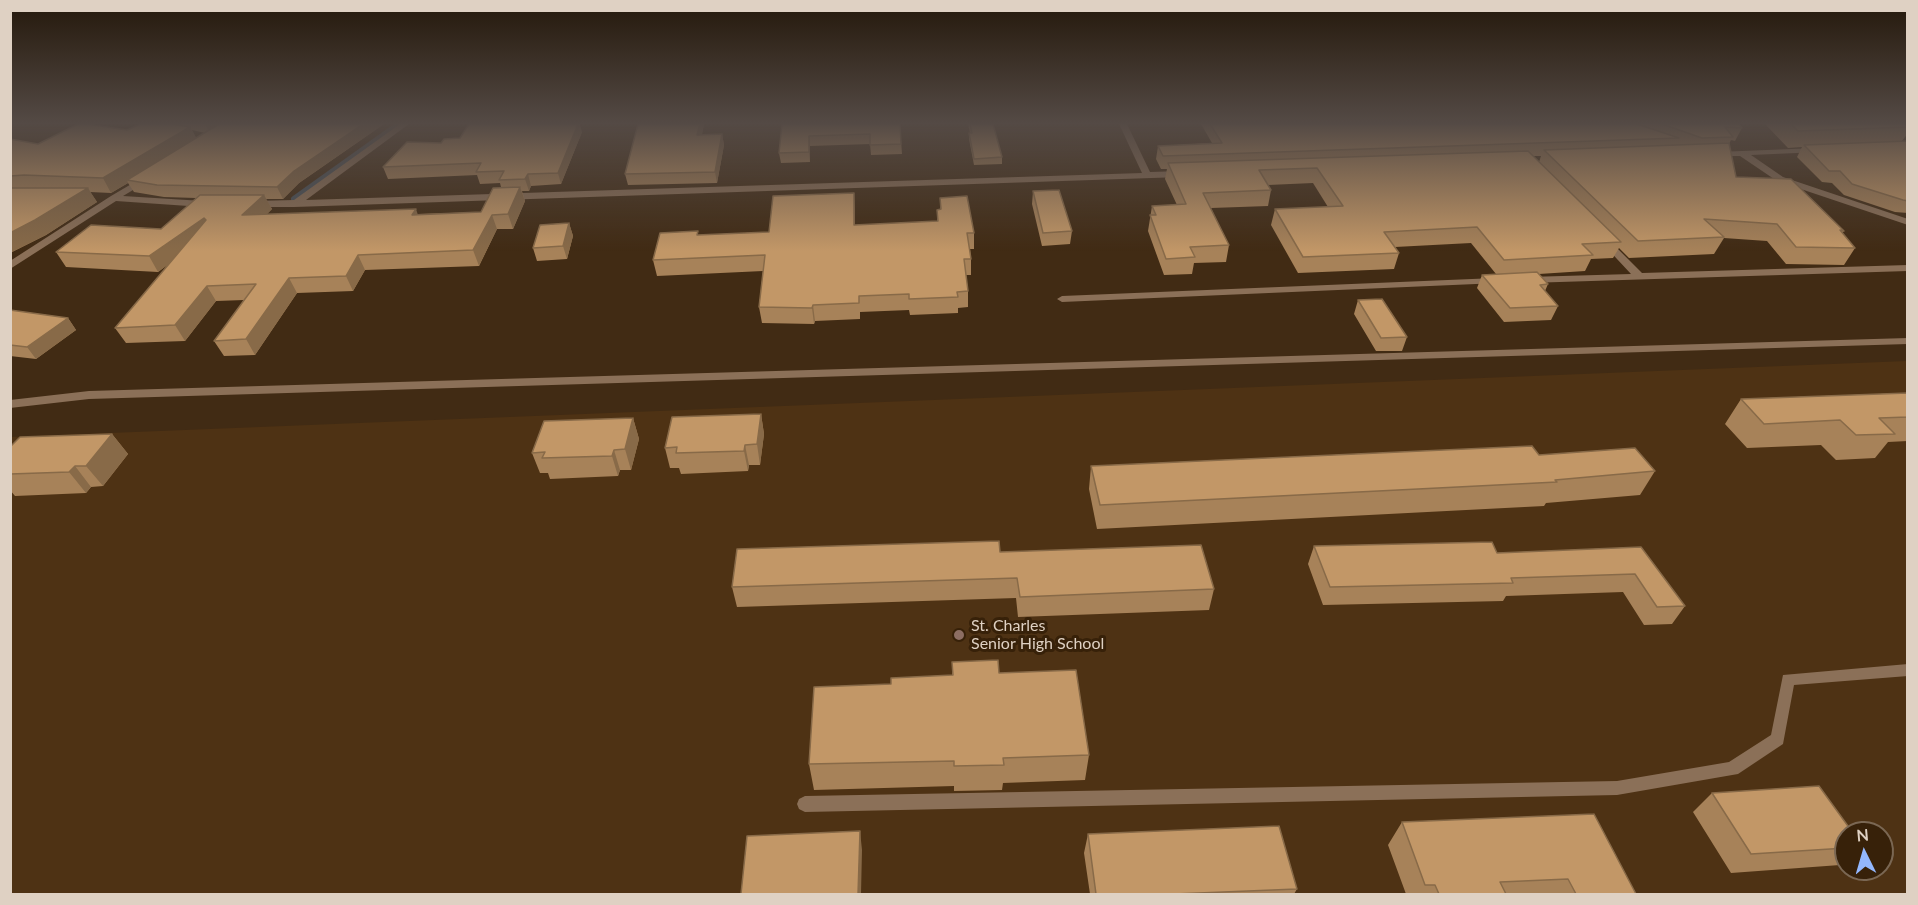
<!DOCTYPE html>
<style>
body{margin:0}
#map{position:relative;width:1918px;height:905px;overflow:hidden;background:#412b14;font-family:Lato,sans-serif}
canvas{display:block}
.frame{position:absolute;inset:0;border:12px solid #dfd1c3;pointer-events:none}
.north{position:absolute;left:1834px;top:821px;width:60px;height:60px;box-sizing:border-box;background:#372109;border:2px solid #7a6753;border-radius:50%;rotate:355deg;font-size:16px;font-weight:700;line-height:24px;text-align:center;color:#dfd1c3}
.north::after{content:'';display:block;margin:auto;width:21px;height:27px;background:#93b7fd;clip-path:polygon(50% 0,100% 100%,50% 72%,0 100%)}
</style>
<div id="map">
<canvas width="1918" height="905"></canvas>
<div class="frame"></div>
<div class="north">N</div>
</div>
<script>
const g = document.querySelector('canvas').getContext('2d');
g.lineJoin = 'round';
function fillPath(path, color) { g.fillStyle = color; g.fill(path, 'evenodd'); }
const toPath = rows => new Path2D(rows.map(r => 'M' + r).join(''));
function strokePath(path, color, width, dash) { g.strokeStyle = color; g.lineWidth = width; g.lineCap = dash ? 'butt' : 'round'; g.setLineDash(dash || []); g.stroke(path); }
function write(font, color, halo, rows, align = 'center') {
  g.font = font + ' Lato,sans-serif'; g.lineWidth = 6; g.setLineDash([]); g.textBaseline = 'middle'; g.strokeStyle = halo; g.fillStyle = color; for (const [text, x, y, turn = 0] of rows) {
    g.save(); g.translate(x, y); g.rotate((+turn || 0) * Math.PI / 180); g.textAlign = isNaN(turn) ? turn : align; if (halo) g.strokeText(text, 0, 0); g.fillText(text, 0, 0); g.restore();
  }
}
fillPath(toPath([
 [1907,361,1907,894,11,894,10,437],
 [1846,833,1882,833,1882,869,1846,869]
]), '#4e3214');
strokePath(toPath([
 [294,199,399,124]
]), '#45505a', 6);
fillPath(toPath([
 [1908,664,1908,676,1794,685,1783,744,1738,774,1617,795,805,812,799,809,797,804,799,799,805,796,1617,781,1729,762,1771,735,1783,675,1908,664]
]), '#8b7058');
fillPath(toPath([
 [400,124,409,124,306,200,1142,173,1119,124,1127,124,1150,172,1181,171,1185,174,1181,177,294,207,254,207,250,204,254,201,294,200,400,124],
 [1816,148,1819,148,1819,152,1751,155,1783,177,1908,219,1908,225,1777,181,1740,156,1717,156,1713,154,1717,152,1816,148],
 [145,176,149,179,148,181,123,196,203,201,207,204,203,207,116,201,10,269,10,261,111,196,145,176],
 [1606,239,1609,240,1642,273,1908,265,1908,271,1528,283,1523,280,1528,277,1631,274,1603,244,1603,240,1606,239],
 [1496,278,1499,279,1499,283,1062,302,1057,299,1062,296,1496,278],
 [1908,338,1908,344,89,399,10,408,10,400,89,391,1908,338]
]), '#8b7058');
fillPath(toPath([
 [140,124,384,124,299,183,283,199,266,199,272,209,267,214,418,214,481,212,501,187,500,183,480,184,477,175,388,179,383,167,441,143,582,132,561,184,531,186,529,191,522,191,525,201,513,229,497,229,479,266,365,270,353,291,297,293,255,355,224,356,214,341,244,300,216,301,185,341,126,343,115,328,170,263,158,272,66,267,56,252,161,229,196,198,164,197,134,192,128,183,111,193,90,192,97,202,46,235,10,253,10,139,38,144,127,130],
 [192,130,205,133,196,138],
 [638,124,704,124,702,135,722,134,724,145,717,183,628,185,625,174],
 [782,124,900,124,902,154,871,155,870,144,810,146,810,162,781,163,779,153],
 [968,124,993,124,1002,157,1002,164,974,165,969,139,969,133,970,133],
 [1201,124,1739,124,1742,128,1735,141,1731,140,1729,144,1736,177,1844,231,1842,233,1855,248,1844,265,1786,264,1767,241,1724,238,1714,254,1629,258,1619,248,1613,258,1591,259,1585,271,1539,274,1548,284,1545,291,1558,306,1551,320,1504,322,1477,288,1482,275,1496,274,1471,243,1395,247,1399,253,1394,269,1298,273,1271,225,1275,209,1328,207,1313,183,1268,185,1271,190,1268,206,1211,208,1229,245,1226,262,1194,263,1192,274,1164,275,1148,231,1152,206,1177,205,1165,179,1167,169,1161,169,1156,159,1158,146,1212,143],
 [1533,156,1541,156,1539,162],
 [1765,124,1908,124,1908,133,1902,141,1908,141,1908,213,1895,212,1844,195,1832,183,1822,182,1797,157,1802,147,1788,148],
 [1033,191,1072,231,1070,244,1042,246,1032,204],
 [940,198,974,233,974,249,970,249,971,259,971,275,966,275,968,291,968,307,958,308,958,313,910,315,909,310,860,312,860,319,815,321,814,324,762,323,759,307,763,271,657,276,653,260,699,235,769,232,855,208,855,225,937,222,937,210,940,209],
 [569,223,573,236,567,259,537,261,533,248],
 [1358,300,1407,337,1402,351,1376,351,1354,314],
 [10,310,68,318,76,330,36,359,10,356],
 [1908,393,1908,441,1888,442,1875,458,1836,460,1821,445,1747,448,1725,424,1741,399],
 [761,414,764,434,760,465,749,465,748,471,681,474,679,468,670,468,665,448],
 [633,418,639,439,631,470,620,470,618,476,550,479,548,473,540,473,532,453],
 [112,434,128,454,103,486,91,487,86,493,15,496,10,490,10,447],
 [1539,455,1655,471,1640,495,1546,503,1544,506,1097,529,1089,489,1091,466],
 [1314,546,1497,553,1641,547,1685,606,1672,624,1644,625,1623,592,1506,596,1503,601,1323,605,1308,564],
 [1000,552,1214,589,1209,610,1018,617,1016,598,737,607,732,587],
 [952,662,999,673,1089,755,1085,780,1003,783,1002,790,954,791,954,786,814,790,809,764,891,684,952,675],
 [1712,793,1846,833,1846,860,1840,865,1731,873,1693,812],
 [1402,822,1636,894,1406,894,1388,845],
 [1088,834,1297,889,1294,894,1090,894,1084,853]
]), '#a78259');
fillPath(toPath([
 [205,124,226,124,210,134],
 [363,124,384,124,299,183,283,199,277,187,294,171],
 [578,124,580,124,582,132,561,184,558,173],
 [700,124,704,124,699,146,697,135],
 [190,127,198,141,127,180,128,183,111,193,103,178],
 [722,134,724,145,717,183,715,172],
 [809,136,810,146,810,162,809,152],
 [528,174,531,186,529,191,525,179],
 [520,187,525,201,513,229,508,214],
 [88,188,97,202,46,235,10,253,10,233],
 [854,193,855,208,855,240,854,225],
 [264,195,272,209,250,230,242,215],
 [416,209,421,224,412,215],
 [492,215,497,229,479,266,473,250],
 [204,218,212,233,158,272,149,256],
 [569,223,573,236,567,259,563,246],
 [358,255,365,270,353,291,346,276],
 [289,278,297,293,255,355,246,339],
 [207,286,216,301,185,341,175,325],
 [813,305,815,321,814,324,812,308],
 [68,318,76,330,36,359,27,347],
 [761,414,764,434,760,465,757,444],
 [633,418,639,439,631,470,625,449],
 [112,434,128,454,103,486,86,466],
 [745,445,749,465,748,471,744,451],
 [614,450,620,470,618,476,612,456],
 [75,466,91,487,86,493,69,472],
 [860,831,862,850,861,894,858,894]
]), '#886a48');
const building = toPath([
 [78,124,88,124,127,130,140,124,173,124,190,127,103,178,24,175,10,176,10,139,38,144,78,124],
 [219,124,363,124,294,171,277,187,157,185,127,180,219,124],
 [469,124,578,124,558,173,528,174,525,179,499,180,504,171,476,172,481,163,383,167,407,142,441,143,444,139,460,138,469,124],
 [638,124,700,124,697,135,722,134,715,172,625,174,638,124],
 [782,124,900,124,901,144,870,145,870,134,809,136,809,152,779,153,782,124],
 [970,124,993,124,1002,157,974,159,969,133,972,133,970,124],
 [1210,124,1637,124,1679,138,1163,156,1158,146,1222,143,1210,124],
 [1662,124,1739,124,1742,128,1725,127,1733,137,1702,138,1662,124],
 [1791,124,1908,124,1908,127,1798,131,1791,124],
 [1908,141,1908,201,1903,200,1852,184,1840,171,1829,171,1804,145,1908,141],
 [1729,143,1736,177,1791,179,1844,231,1840,230,1855,248,1796,247,1777,224,1704,219,1724,237,1638,241,1544,150,1729,143],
 [1528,151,1621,242,1582,244,1593,255,1504,260,1477,227,1384,232,1399,253,1303,257,1275,209,1343,206,1317,168,1259,170,1271,190,1203,193,1229,245,1190,247,1195,257,1166,259,1150,215,1156,215,1152,206,1186,204,1168,163,1528,151],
 [520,187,508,214,492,215,473,250,358,255,346,276,289,278,246,339,214,341,256,284,207,286,175,325,115,328,206,220,204,218,149,256,56,252,91,225,161,229,200,195,264,195,242,215,416,209,412,215,481,212,493,188,520,187],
 [10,188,88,188,35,220,10,233,10,188],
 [1059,190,1072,231,1043,233,1033,191,1059,190],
 [854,193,854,225,938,221,937,210,941,209,940,198,967,196,974,233,967,233,971,259,964,259,968,291,957,292,958,297,909,299,909,294,859,296,859,303,813,305,812,308,759,307,765,255,653,260,660,233,698,231,697,235,769,232,773,196,854,193],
 [569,223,563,246,533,248,540,225,569,223],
 [1537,272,1548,284,1540,285,1558,306,1510,308,1482,275,1537,272],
 [1382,299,1407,337,1381,338,1358,300,1382,299],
 [10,310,68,318,27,347,10,345,10,310],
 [1908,393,1908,417,1879,418,1895,434,1856,435,1840,420,1764,424,1741,399,1908,393],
 [761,414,757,444,745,445,744,451,676,453,677,447,665,448,672,417,761,414],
 [633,418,625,449,614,450,612,456,542,458,545,452,532,453,544,421,633,418],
 [112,434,86,466,75,466,69,472,10,474,10,447,20,437,112,434],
 [1532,446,1539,455,1635,448,1655,471,1555,480,1557,482,1100,505,1091,466,1532,446],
 [999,541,1000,552,1201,545,1214,589,1020,597,1017,578,732,587,737,549,999,541],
 [1492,542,1497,553,1641,547,1685,606,1657,607,1635,574,1511,578,1513,583,1330,587,1314,546,1492,542],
 [998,660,999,673,1076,670,1089,755,1003,758,1004,765,954,766,954,761,809,764,814,687,891,684,891,678,953,675,952,662,998,660],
 [1819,786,1853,833,1846,833,1846,848,1751,854,1712,793,1819,786],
 [1594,814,1636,894,1576,894,1568,879,1500,882,1506,894,1439,894,1435,885,1425,885,1402,822,1594,814],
 [1279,826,1297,889,1174,894,1096,894,1088,834,1279,826],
 [860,831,858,894,741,894,747,836,860,831]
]);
fillPath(building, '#c29767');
strokePath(building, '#886a48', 1.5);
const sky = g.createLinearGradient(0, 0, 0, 251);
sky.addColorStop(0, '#24180b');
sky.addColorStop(0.49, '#544a45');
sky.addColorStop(1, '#544a4500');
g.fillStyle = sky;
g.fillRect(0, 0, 1918, 251);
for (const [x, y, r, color] of [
 [959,635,6,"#8d6e63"]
]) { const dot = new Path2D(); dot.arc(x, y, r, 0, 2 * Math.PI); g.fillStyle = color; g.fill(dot); strokePath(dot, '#372109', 2); }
write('16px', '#dfd1c3', '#372109', [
 ["St. Charles",971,626],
 ["Senior High School",971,644]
], 'left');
</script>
